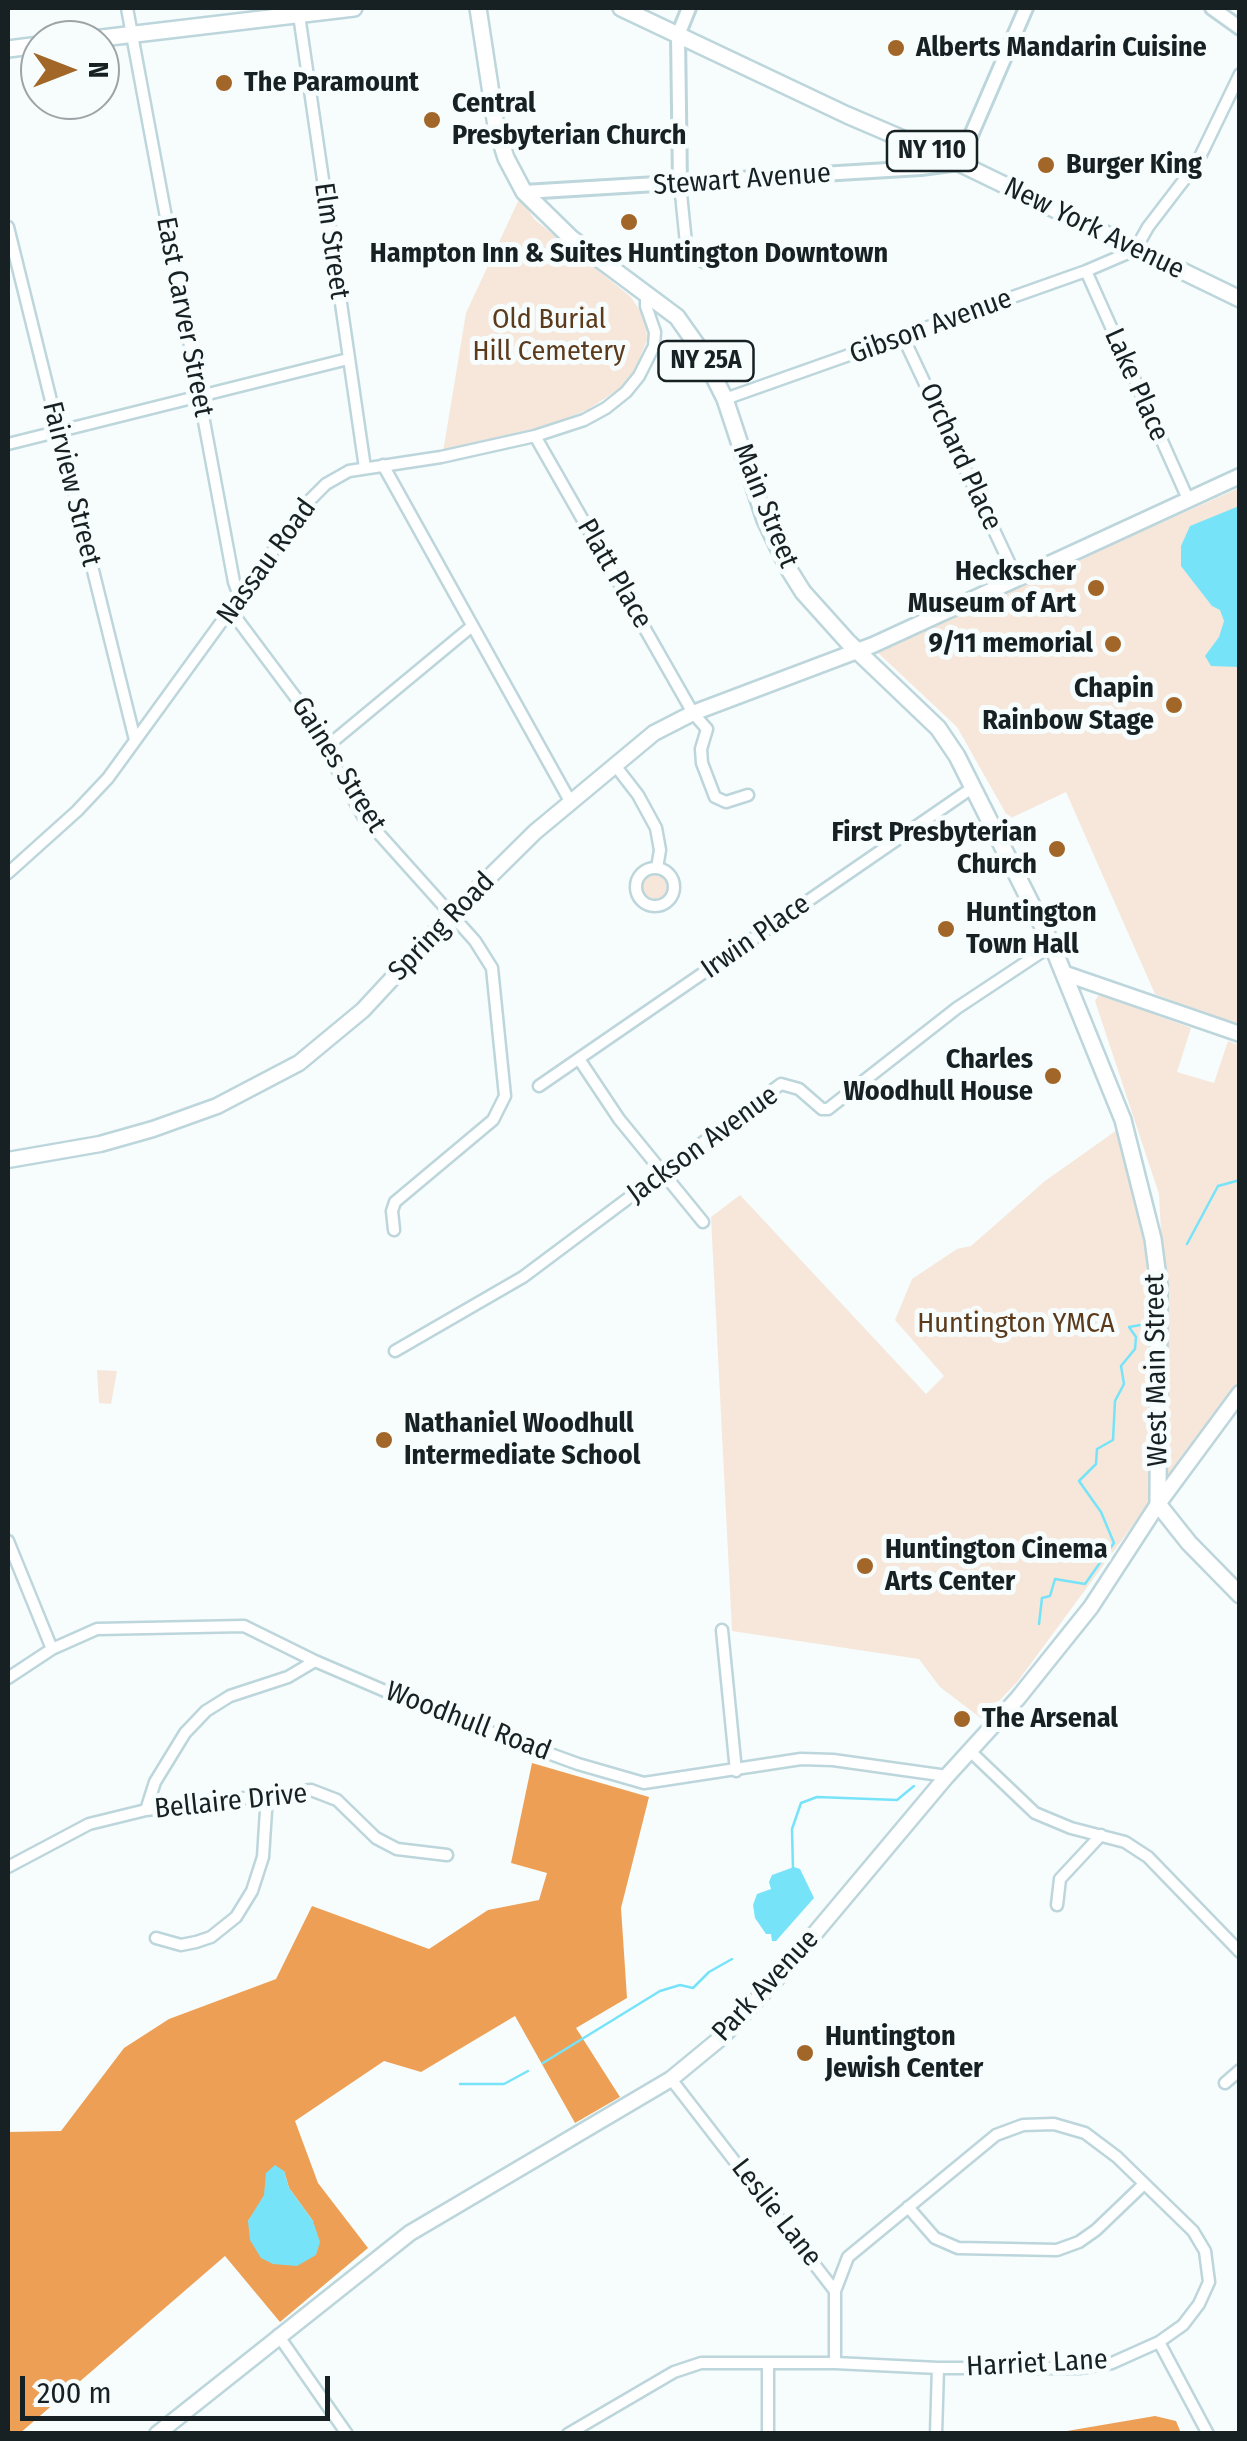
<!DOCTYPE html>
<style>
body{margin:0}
#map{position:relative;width:1247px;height:2441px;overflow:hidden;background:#f7fcfd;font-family:"Fira Sans Condensed",sans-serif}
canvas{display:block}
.frame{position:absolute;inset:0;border:10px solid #172123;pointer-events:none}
.north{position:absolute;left:20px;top:20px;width:100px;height:100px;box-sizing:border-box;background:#f7fcfd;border:2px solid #9da4a6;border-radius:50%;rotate:90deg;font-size:28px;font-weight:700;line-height:40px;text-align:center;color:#172123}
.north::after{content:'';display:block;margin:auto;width:35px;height:45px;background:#a16628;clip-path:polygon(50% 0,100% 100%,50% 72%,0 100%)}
.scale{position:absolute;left:20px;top:2376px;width:310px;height:45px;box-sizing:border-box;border:5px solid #172123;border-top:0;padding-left:12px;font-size:30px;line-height:35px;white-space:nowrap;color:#172123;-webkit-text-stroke:8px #f7fcfd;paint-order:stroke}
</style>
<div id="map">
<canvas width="1247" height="2441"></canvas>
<div class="frame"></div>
<div class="north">N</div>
<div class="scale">200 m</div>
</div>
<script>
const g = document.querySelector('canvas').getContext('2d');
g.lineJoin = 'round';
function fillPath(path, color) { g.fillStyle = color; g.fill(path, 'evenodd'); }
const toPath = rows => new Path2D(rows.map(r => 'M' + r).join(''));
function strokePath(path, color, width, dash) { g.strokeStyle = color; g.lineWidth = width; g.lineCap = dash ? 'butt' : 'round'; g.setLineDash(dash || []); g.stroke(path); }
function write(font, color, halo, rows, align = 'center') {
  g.font = font + ' "Fira Sans Condensed",sans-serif'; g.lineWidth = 10; g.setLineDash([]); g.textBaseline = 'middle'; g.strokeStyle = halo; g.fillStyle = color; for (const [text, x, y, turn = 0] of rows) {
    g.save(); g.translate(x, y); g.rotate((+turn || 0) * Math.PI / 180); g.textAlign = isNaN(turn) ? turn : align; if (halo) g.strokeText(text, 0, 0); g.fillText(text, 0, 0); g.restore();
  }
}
fillPath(toPath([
 [520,197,534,219,631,297,646,320,647,340,635,370,622,387,587,410,528,433,443,452,466,313],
 [1239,488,1239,1027,1155,994,1066,792,1009,819,957,727,875,650],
 '638 887a17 17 0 1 1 34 0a17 17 0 1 1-34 0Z',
 [1103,995,1191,1028,1177,1072,1214,1083,1228,1041,1239,1045,1239,1381,1018,1681,982,1719,940,1687,919,1659,732,1631,711,1217,740,1195,926,1394,944,1376,895,1320,912,1279,957,1249,971,1246,1045,1181,1117,1130,1145,1244,1161,1231,1159,1194,1095,1001,1098,996],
 [97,1370,117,1371,111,1404,99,1403]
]), '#f6e7da');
fillPath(toPath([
 [532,1763,649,1797,621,1908,627,1998,576,2028,620,2097,575,2123,515,2016,421,2072,384,2061,295,2121,318,2183,368,2248,280,2322,225,2256,19,2434,8,2433,8,2132,61,2131,124,2048,169,2019,276,1979,312,1906,429,1949,488,1910,539,1900,547,1873,511,1863],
 [284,2171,289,2188,313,2221,248,2221],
 [1155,2416,1176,2421,1181,2433,1007,2433,1067,2431]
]), '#eda055');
fillPath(toPath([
 [1239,506,1239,667,1211,666,1205,656,1219,637,1224,621,1220,610,1212,606,1181,566,1181,546,1190,526],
 [794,1867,800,1869,814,1898,776,1941,772,1941,771,1934,766,1934,755,1918,753,1905,757,1894,771,1889,769,1882,772,1875],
 [275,2165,284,2171,289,2188,313,2221,320,2242,316,2255,297,2266,273,2264,261,2258,250,2240,248,2221,264,2195,266,2173]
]), '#77e3f9');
strokePath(toPath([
 [1187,1244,1218,1186,1240,1180],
 [1039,1624,1042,1598,1050,1596,1055,1579,1085,1584,1114,1543,1101,1512,1079,1481,1096,1464,1097,1449,1113,1440,1115,1401,1124,1384,1121,1366,1135,1349,1136,1337,1129,1327,1146,1324],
 [793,1870,792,1829,801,1803,817,1797,897,1800,914,1786],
 [543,2063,660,1991,680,1985,693,1988,709,1972,732,1959],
 [460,2084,504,2084,528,2071]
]), '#77e3f9', 2.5);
const minor = toPath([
 [127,8,234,582,240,598],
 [299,15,365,468],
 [680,184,687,253,708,264],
 [8,227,135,740],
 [1086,271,1188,499],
 [903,337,1016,577],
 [725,399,1086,271,1135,250,1148,227,1197,163,1240,74],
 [535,436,693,713,707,729,701,749,702,763,715,797,726,802,748,795],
 [8,444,348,359],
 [383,465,570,801],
 [231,611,302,706,363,816,475,941,492,968,505,1096,493,1120,395,1202,392,1211,394,1230],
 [325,748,471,627],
 [614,764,638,795,656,828,660,850,657,868],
 '636 887a19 19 0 1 1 38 0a19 19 0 1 1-38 0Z',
 [8,873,77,811,108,778,310,500,326,484,349,471,441,457,535,436,584,420,606,408,626,392,639,376,654,346,655,332,646,306,646,292],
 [579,1059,619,1119,703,1222],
 [539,1086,972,788],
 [395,1351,523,1277,781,1084,799,1089,822,1109,828,1109,957,1008,1052,945],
 [8,1541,52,1649],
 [722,1630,736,1771],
 [8,1678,52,1649,97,1629,244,1626,315,1661,427,1709,578,1764,644,1783,801,1759,833,1760,947,1776],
 [971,1752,1035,1813,1071,1828,1125,1842,1148,1857,1240,1952],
 [146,1810,155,1782,185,1733,206,1711,230,1696,288,1677,315,1661],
 [8,1867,89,1824,146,1810,311,1790,337,1800,376,1838,397,1849,447,1855],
 [1057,1905,1060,1879,1101,1835],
 [156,1938,181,1945,196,1942,211,1937,236,1917,252,1891,263,1857,267,1795],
 [671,2079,835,2291,835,2363],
 [1225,2083,1240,2070],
 [908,2207,935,2238,958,2248,1057,2250,1079,2242,1096,2230,1144,2184],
 [278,2335,347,2434],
 [1159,2342,1208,2434],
 [768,2363,768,2434],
 [568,2434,674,2372,701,2363,835,2363,938,2368,1079,2368,1112,2363,1159,2342,1183,2325,1199,2304,1209,2282,1205,2251,1193,2231,1117,2157,1085,2133,1054,2124,1023,2125,996,2135,848,2257,835,2291],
 [936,2434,938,2368]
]);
const tertiary = toPath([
 [1212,8,1240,28],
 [680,184,678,35,689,8],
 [524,192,921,168,959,163,1026,8]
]);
const secondary = toPath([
 [1066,974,1240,1034],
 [8,1160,100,1144,153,1129,217,1106,299,1063,363,1010,451,915,535,832,654,733,693,713,873,645,1240,476],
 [157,2434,410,2233,671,2079,722,2037,780,1975,947,1776,1018,1698,1091,1607,1158,1504,1240,1393]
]);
const primary = toPath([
 [478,8,496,126,506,158,524,192,571,238,677,317,701,351,725,399,765,520,788,568,803,592,848,642,938,728,957,756,1052,945,1123,1120,1153,1239,1159,1285,1158,1504,1189,1543,1240,1595],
 [621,8,847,115,959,163,1240,299],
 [85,40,354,8],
 [8,49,40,45]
]);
strokePath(minor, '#bcd6dc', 15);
strokePath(tertiary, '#bcd6dc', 18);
strokePath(secondary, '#bcd6dc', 19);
strokePath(primary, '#bcd6dc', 20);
strokePath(minor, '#fff', 10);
strokePath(tertiary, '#fff', 12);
strokePath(secondary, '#fff', 14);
strokePath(primary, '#fff', 15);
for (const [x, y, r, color] of [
 [896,48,10,"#a16628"],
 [224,83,10,"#a16628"],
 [432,120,10,"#a16628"],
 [1046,165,10,"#a16628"],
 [629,222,10,"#a16628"],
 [1096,588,10,"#a16628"],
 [1113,644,10,"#a16628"],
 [1174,705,10,"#a16628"],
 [1057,849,10,"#a16628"],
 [946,929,10,"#a16628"],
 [1053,1076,10,"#a16628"],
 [384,1440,10,"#a16628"],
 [865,1566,10,"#a16628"],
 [962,1719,10,"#a16628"],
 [805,2053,10,"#a16628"]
]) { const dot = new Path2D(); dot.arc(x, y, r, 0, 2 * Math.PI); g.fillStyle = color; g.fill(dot); strokePath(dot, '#f7fcfd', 4); }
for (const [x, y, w] of [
 [932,151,90],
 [706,361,95]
]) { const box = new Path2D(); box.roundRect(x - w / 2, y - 20, w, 40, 8); g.fillStyle = '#f7fcfd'; g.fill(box); strokePath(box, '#172123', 2.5); }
write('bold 25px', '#172123', null, [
 ["NY 110",932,151],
 ["NY 25A",706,361]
]);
write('bold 28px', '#172123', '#f7fcfd', [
 ["Alberts Mandarin Cuisine",916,48],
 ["The Paramount",244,83],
 ["Central",452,104],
 ["Presbyterian Church",452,136],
 ["Burger King",1066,165],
 ["Hampton Inn & Suites Huntington Downtown",629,254,"center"],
 ["Heckscher",1076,572,"right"],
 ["Museum of Art",1076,604,"right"],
 ["9/11 memorial",1093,644,"right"],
 ["Chapin",1154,689,"right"],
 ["Rainbow Stage",1154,721,"right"],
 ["First Presbyterian",1037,833,"right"],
 ["Church",1037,865,"right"],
 ["Huntington",966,913],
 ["Town Hall",966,945],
 ["Charles",1033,1060,"right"],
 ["Woodhull House",1033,1092,"right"],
 ["Nathaniel Woodhull",404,1424],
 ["Intermediate School",404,1456],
 ["Huntington Cinema",885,1550],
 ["Arts Center",885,1582],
 ["The Arsenal",982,1719],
 ["Huntington",825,2037],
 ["Jewish Center",825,2069]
], 'left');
write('28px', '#172123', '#f7fcfd', [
 ["Stewart Avenue",742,180,-4],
 ["New York Avenue",1094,229,26],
 ["Elm Street",331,241,82],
 ["East Carver Street",184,317,79],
 ["Gibson Avenue",931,327,-20],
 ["Lake Place",1136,385,66],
 ["Orchard Place",960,457,65],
 ["Fairview Street",71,484,76],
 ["Main Street",765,506,68],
 ["Nassau Road",267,562,-54],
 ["Platt Place",614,574,60],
 ["Gaines Street",338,765,58],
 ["Spring Road",442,927,-46],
 ["Irwin Place",756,937,-35],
 ["Jackson Avenue",703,1145,-36],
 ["West Main Street",1157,1370,-91],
 ["Woodhull Road",468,1722,21],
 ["Bellaire Drive",231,1802,-6],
 ["Park Avenue",766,1986,-47],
 ["Leslie Lane",776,2213,52],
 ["Harriet Lane",1037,2364,-3]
]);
write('28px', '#5b3b1c', '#f7fcfd', [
 ["Old Burial",549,320],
 ["Hill Cemetery",549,352],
 ["Huntington YMCA",1016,1324]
]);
</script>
